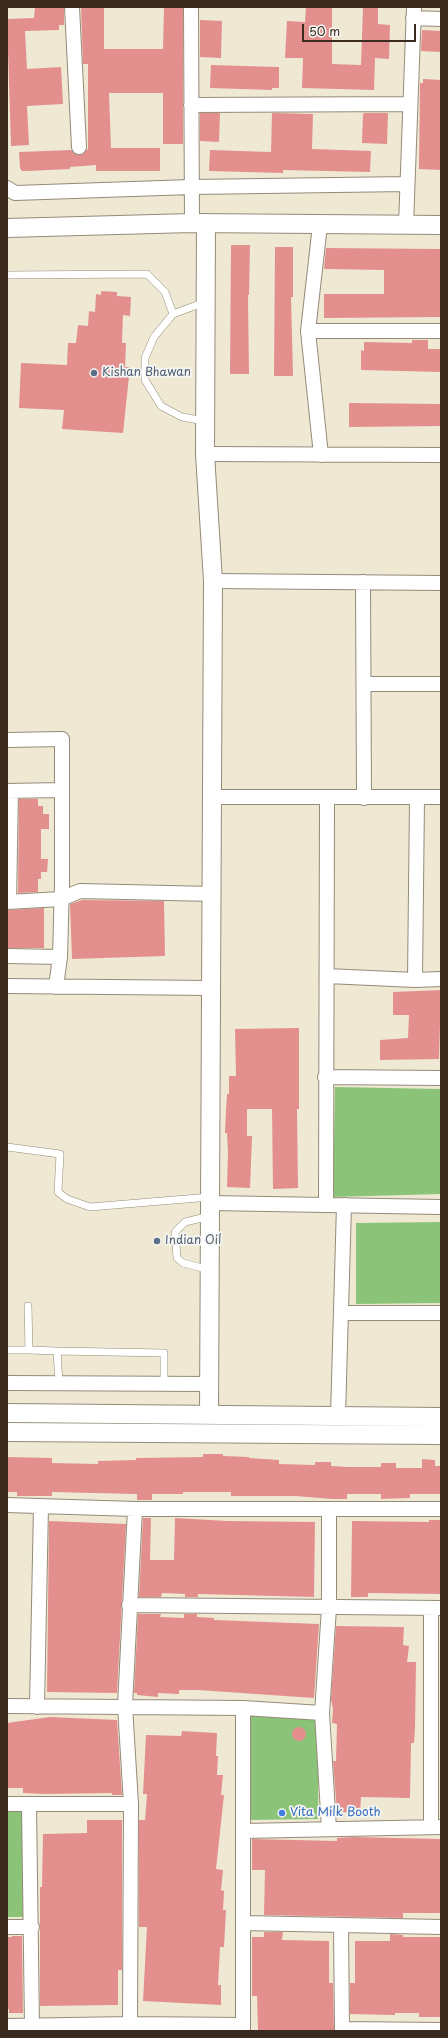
<!DOCTYPE html>
<style>
body{margin:0}
#map{position:relative;width:448px;height:2038px;overflow:hidden;background:#efe9d4;font-family:"Playpen Sans",sans-serif}
canvas{display:block}
.frame{position:absolute;inset:0;border:8px solid #3b2a1e;pointer-events:none}
.scale{position:absolute;left:302px;top:24px;width:114px;height:18px;box-sizing:border-box;border:2px solid #3b2a1e;border-top:0;padding-left:5px;font-size:12px;line-height:14px;white-space:nowrap;color:#3b2a1e;-webkit-text-stroke:3px #f6f6f2;paint-order:stroke}
</style>
<div id="map">
<canvas width="448" height="2038"></canvas>
<div class="frame"></div>
<div class="scale">50 m</div>
</div>
<script>
const g = document.querySelector('canvas').getContext('2d');
g.lineJoin = 'round';
function fillPath(path, color) { g.fillStyle = color; g.fill(path, 'evenodd'); }
const toPath = rows => new Path2D(rows.map(r => 'M' + r).join(''));
function strokePath(path, color, width, dash) { g.strokeStyle = color; g.lineWidth = width; g.lineCap = dash ? 'butt' : 'round'; g.setLineDash(dash || []); g.stroke(path); }
function write(font, color, halo, rows, align = 'center') {
  g.font = font + ' "Playpen Sans",sans-serif'; g.lineWidth = 3.5; g.setLineDash([]); g.textBaseline = 'middle'; g.strokeStyle = halo; g.fillStyle = color; for (const [text, x, y, turn = 0] of rows) {
    g.save(); g.translate(x, y); g.rotate((+turn || 0) * Math.PI / 180); g.textAlign = isNaN(turn) ? turn : align; if (halo) g.strokeText(text, 0, 0); g.fillText(text, 0, 0); g.restore();
  }
}
fillPath(toPath([
 [335,1087,441,1089,441,1194,333,1197],
 [441,1222,441,1303,356,1304,356,1223],
 [249,1716,319,1716,318,1819,249,1820],
 [7,1810,28,1810,27,1917,7,1917]
]), '#8bc478');
fillPath(toPath([
 [35,7,64,7,64,25,59,25,59,30,25,31,27,69,61,67,63,104,27,106,29,145,11,146,7,19,34,18],
 [81,7,104,7,104,49,163,49,164,7,183,7,183,144,163,144,163,93,109,93,111,148,160,148,160,171,96,171,96,165,70,167,70,169,27,171,22,171,20,168,19,152,71,150,75,154,80,155,88,149,88,64,83,64],
 [306,7,332,7,332,64,361,65,363,7,378,7,378,24,390,25,389,59,375,58,374,90,302,88,303,58,285,58,287,21,305,22],
 [200,20,222,21,221,58,200,57],
 [422,30,441,31,441,52,421,51],
 [211,65,279,67,279,88,272,88,272,90,210,88],
 [423,79,441,80,441,170,419,169,420,83,423,83],
 [200,113,220,113,219,142,200,141],
 [272,113,313,114,312,149,371,151,370,172,283,170,283,173,209,171,210,150,271,152],
 [365,113,388,113,387,144,362,143,363,114],
 [231,245,250,245,249,295,248,295,249,374,230,374],
 [275,247,293,247,293,297,291,297,293,376,274,376],
 [326,248,441,249,441,317,324,318,324,294,384,294,384,270,324,269],
 [101,291,117,292,117,296,131,297,130,316,123,315,122,343,126,343,125,367,130,367,123,433,62,429,64,410,19,408,21,363,67,365,68,343,76,343,78,325,88,326,89,311,95,312,96,294,101,295],
 [412,340,428,340,428,349,441,349,441,372,361,370,361,350,364,351,364,342,412,343],
 [349,403,441,404,441,426,349,427],
 [19,799,38,799,38,806,43,806,43,814,49,814,49,829,41,829,41,859,48,859,47,872,41,872,41,879,38,879,38,892,18,893],
 [82,900,164,901,165,956,72,959,70,904],
 [44,908,44,948,7,948,7,910],
 [441,990,439,1059,380,1060,380,1040,408,1038,409,1015,393,1015,393,992],
 [299,1028,299,1109,297,1109,298,1188,273,1189,272,1109,247,1109,247,1136,252,1136,250,1188,227,1187,228,1152,227,1133,225,1133,226,1111,227,1094,229,1094,229,1076,236,1076,235,1029],
 [203,1454,223,1454,223,1456,249,1457,249,1458,279,1460,279,1464,315,1465,315,1462,331,1462,331,1466,348,1467,381,1467,381,1463,396,1463,396,1468,422,1468,422,1459,435,1460,435,1466,441,1466,441,1494,410,1494,410,1498,381,1499,381,1494,347,1494,347,1499,332,1499,295,1496,231,1496,231,1492,183,1492,183,1494,152,1494,152,1500,137,1500,137,1494,136,1494,52,1492,52,1496,17,1496,17,1492,7,1492,7,1457,52,1458,52,1463,98,1464,98,1461,136,1460,136,1458,203,1457],
 [143,1518,151,1518,150,1560,174,1560,175,1518,227,1521,315,1522,314,1597,198,1594,198,1597,185,1597,185,1594,162,1593,161,1597,139,1597],
 [429,1520,441,1520,441,1594,368,1593,368,1597,351,1597,352,1521,429,1522],
 [49,1521,126,1524,117,1693,47,1692],
 [138,1614,161,1614,160,1617,184,1618,184,1614,197,1614,197,1617,214,1618,214,1620,319,1624,314,1698,198,1690,179,1690,179,1694,158,1693,158,1697,137,1695,137,1693,134,1693],
 [336,1626,404,1627,403,1645,409,1646,407,1662,416,1662,415,1729,414,1743,411,1743,410,1798,361,1797,360,1813,337,1812,333,1761,336,1761,337,1724,332,1723,333,1709,331,1699],
 [50,1717,117,1720,122,1795,112,1795,112,1793,44,1794,23,1793,23,1788,7,1788,7,1723],
 '292 1734a7 7 0 1 1 14 0a7 7 0 1 1-14 0Z',
 [182,1731,217,1733,216,1756,218,1756,217,1775,223,1775,221,1795,224,1795,216,1869,223,1870,221,1890,224,1891,223,1910,226,1910,224,1947,220,1947,218,1985,221,1985,221,2005,143,2001,147,1927,139,1927,139,1820,145,1820,147,1794,143,1794,146,1735,181,1736],
 [87,1820,122,1820,122,1970,118,1970,118,2005,40,2006,40,1887,42,1887,43,1834,87,1833],
 [353,1837,441,1839,441,1913,403,1913,403,1918,264,1915,265,1870,252,1870,252,1839,337,1841,337,1838],
 [264,1932,283,1932,282,1940,329,1941,329,1983,333,1983,334,2031,258,2031,257,1996,252,1996,252,1937,264,1937],
 [390,1934,403,1935,403,1937,441,1937,441,2017,419,2017,419,2013,395,2013,395,2015,350,2014,350,1983,355,1983,355,1941,390,1941],
 [12,1936,22,1936,23,2013,9,2013,9,2009,7,2009,7,1937,12,1937]
]), '#e38f8e');
const service = toPath([
 [7,275,147,274,165,292,173,314],
 [205,421,182,417,161,406,145,380,145,358,154,337,173,314,205,302],
 [7,1147,60,1154,58,1192,67,1199,90,1207,210,1197],
 [210,1270,183,1263,177,1258,175,1232,185,1222,210,1216],
 [28,1306,29,1350,57,1351,59,1383],
 [7,1350,29,1350],
 [57,1351,164,1353,164,1384]
]);
const minor = toPath([
 [72,7,79,147],
 [191,7,192,223],
 [413,18,441,19],
 [191,105,410,104],
 [7,188,15,193,191,187,407,184],
 [320,225,308,331,321,455],
 [406,225,414,7],
 [308,331,441,331],
 [205,454,441,455],
 [213,581,441,583],
 [363,582,364,798],
 [364,684,441,684],
 [7,740,62,739,62,883,60,957],
 [7,791,61,790],
 [212,797,441,797],
 [7,902,61,899,80,891,212,894],
 [9,902,11,791],
 [7,956,60,957,56,987],
 [327,976,415,980,441,979],
 [415,980,417,798],
 [7,986,211,988],
 [325,1077,441,1078],
 [210,1203,441,1207],
 [326,1205,327,798],
 [341,1313,441,1313],
 [7,1383,210,1384],
 [338,1416,344,1205],
 [7,1505,135,1509,441,1509],
 [129,1605,441,1608],
 [431,1608,431,1827],
 [7,1706,243,1708,322,1713],
 [37,1707,41,1506],
 [243,1708,243,2031],
 [7,1804,131,1804],
 [29,1805,32,2026],
 [329,1829,322,1713,329,1608,329,1509],
 [243,1831,441,1827],
 [243,1923,441,1927],
 [341,1925,342,2031],
 [7,1927,32,1927],
 [130,2024,131,1804,125,1706,135,1509],
 [7,2026,130,2024,243,2025],
 [342,2029,441,2030]
]);
const tertiary = toPath([
 [206,223,205,454,213,581,209,1415],
 [7,228,192,223,441,225],
 [7,1413,441,1417],
 [7,1432,441,1435]
]);
strokePath(service, '#958a79', 8);
strokePath(minor, '#958a79', 16);
strokePath(tertiary, '#958a79', 20);
strokePath(service, '#fff', 7);
strokePath(minor, '#fff', 14);
strokePath(tertiary, '#fff', 18);
for (const [x, y, r, color] of [
 [94,373,4,"#5c6f8a"],
 [157,1241,4,"#5c6f8a"],
 [282,1813,4,"#3f7fe0"]
]) { const dot = new Path2D(); dot.arc(x, y, r, 0, 2 * Math.PI); g.fillStyle = color; g.fill(dot); strokePath(dot, '#f6f6f2', 1.5); }
write('12px', '#4e5e75', '#f6f6f2', [
 ["Kishan Bhawan",102,373],
 ["Indian Oil",165,1241]
], 'left');
write('12px', '#366cbe', '#f6f6f2', [
 ["Vita Milk Booth",290,1813]
], 'left');
</script>
